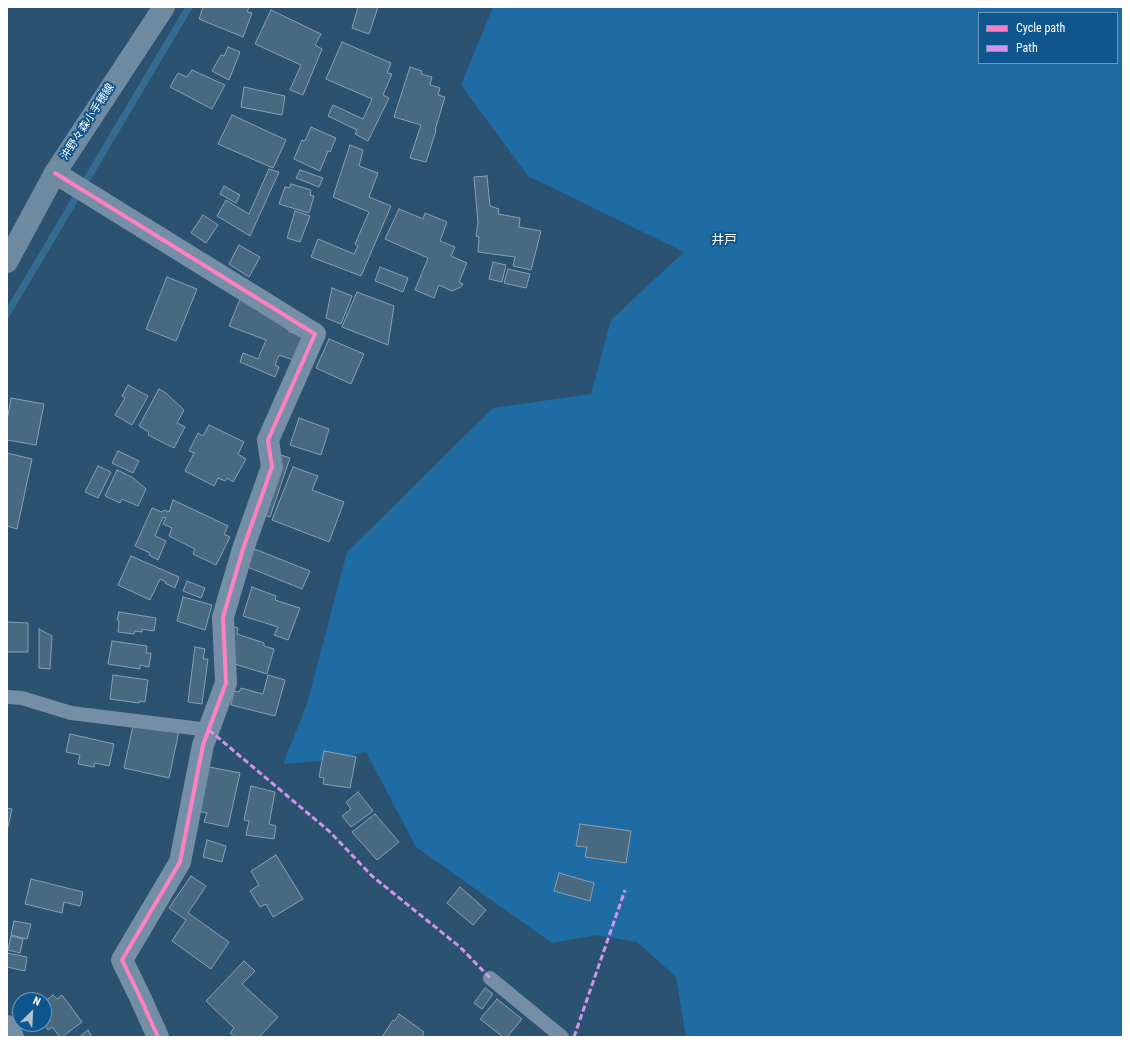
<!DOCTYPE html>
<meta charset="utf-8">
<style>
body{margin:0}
#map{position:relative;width:1130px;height:1044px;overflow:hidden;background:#2c5271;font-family:"Roboto Condensed",sans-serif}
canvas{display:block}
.frame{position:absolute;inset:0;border:8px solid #fff;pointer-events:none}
.legend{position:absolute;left:978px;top:12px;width:140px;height:52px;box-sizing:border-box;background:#0f568e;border:1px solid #6f9abb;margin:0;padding:5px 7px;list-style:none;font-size:12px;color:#fff}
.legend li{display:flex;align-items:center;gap:8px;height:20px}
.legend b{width:20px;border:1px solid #6f9abb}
.north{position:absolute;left:12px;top:992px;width:40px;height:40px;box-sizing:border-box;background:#0f568e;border:1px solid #6f9abb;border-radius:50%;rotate:24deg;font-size:11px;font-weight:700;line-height:16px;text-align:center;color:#fff}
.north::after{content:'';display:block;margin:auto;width:14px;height:18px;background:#b5c2cd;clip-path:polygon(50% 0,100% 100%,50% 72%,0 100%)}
</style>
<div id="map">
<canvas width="1130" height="1044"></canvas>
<div class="frame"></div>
<ul class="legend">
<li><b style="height:5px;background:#ff80c0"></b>Cycle path</li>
<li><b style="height:5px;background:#d193ec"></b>Path</li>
</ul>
<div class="north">N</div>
</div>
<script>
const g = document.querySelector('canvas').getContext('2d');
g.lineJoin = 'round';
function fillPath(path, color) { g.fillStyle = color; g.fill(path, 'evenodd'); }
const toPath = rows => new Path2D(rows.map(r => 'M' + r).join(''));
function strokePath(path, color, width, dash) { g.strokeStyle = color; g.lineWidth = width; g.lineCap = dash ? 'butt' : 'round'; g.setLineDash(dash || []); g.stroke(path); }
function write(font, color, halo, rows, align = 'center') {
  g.font = font + ' "Roboto Condensed","Noto Sans JP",sans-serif'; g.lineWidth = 4; g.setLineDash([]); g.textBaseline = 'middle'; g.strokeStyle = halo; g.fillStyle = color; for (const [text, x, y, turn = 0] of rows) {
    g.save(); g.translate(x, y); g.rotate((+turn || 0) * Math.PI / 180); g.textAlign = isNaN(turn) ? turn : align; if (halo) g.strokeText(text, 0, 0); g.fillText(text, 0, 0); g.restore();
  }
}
fillPath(toPath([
 [493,7,1123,7,1123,1037,686,1037,676,977,637,942,597,935,552,943,416,847,366,752,329,760,283,764,307,704,347,552,493,408,591,394,611,320,684,252,528,176,461,85],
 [979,13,1117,13,1117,63,979,63]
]), '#1f6ca4');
strokePath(toPath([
 [7,314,189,7]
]), '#356a91', 7);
const building = toPath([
 [203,7,249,7,247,12,252,13,243,37,199,19,203,7],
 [358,7,378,7,369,34,352,28,358,7],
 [271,10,321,34,315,45,322,49,303,95,290,90,301,65,255,44,271,10],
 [342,42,391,63,387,73,392,74,383,95,389,98,368,141,355,134,357,130,328,116,333,105,363,119,372,99,326,79,342,42],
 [228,47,240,52,229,80,212,71,221,55,224,56,228,47],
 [410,67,422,71,421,74,432,77,430,85,440,88,438,95,445,97,435,130,436,131,426,162,410,158,421,125,394,117,410,67],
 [192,70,225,85,212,109,170,87,178,73,187,77,192,70],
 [244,87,285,96,282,115,241,107,244,87],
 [232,115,286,140,273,168,218,144,232,115],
 [311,127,336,138,330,152,328,151,320,171,294,159,302,140,305,141,311,127],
 [350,145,363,150,359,166,378,173,369,197,391,206,361,276,311,257,318,239,354,254,358,246,355,244,369,212,333,197,350,145],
 [269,169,279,172,250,236,217,216,226,200,249,214,269,169],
 [300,170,323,178,319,187,296,178,300,170],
 [487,176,490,206,499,209,498,214,520,218,519,227,541,231,531,270,513,266,515,257,478,252,479,237,476,236,478,223,474,177,487,176],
 [291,184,311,190,310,195,314,196,309,213,279,204,285,187,289,188,291,184],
 [224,186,240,195,236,203,220,194,224,186],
 [399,209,423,219,425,213,447,222,440,241,455,247,451,256,467,263,459,282,463,284,461,287,452,291,439,285,434,298,415,290,428,258,385,239,399,209],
 [295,211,310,216,300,242,287,238,295,211],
 [203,215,218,225,206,243,191,233,203,215],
 [239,245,260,257,249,277,229,264,239,245],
 [493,262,506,265,502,282,489,279,493,262],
 [380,267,408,278,403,292,375,281,380,267],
 [508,269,530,274,526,288,504,283,508,269],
 [167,277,197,289,176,341,146,329,167,277],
 [332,288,352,296,341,324,326,318,332,288],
 [243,292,291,325,288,331,306,338,296,361,279,355,275,365,279,367,275,377,240,362,243,353,258,359,266,340,229,326,243,292],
 [357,292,394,306,388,345,342,327,357,292],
 [329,339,364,354,351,384,316,368,329,339],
 [128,385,148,396,132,425,115,415,125,398,122,396,128,385],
 [159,389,166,393,184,410,177,423,185,427,174,448,148,435,149,432,139,426,159,389],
 [11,398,44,404,36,445,7,440,7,421,11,398],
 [299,418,329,429,321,455,290,445,299,418],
 [209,425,244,442,238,454,246,459,233,482,227,478,225,481,218,478,214,486,185,471,194,453,189,451,198,433,203,436,209,425],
 [118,451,139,461,133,473,112,463,118,451],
 [7,453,32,459,17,529,7,526,7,453],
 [278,454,290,458,270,517,258,513,278,454],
 [98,466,111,472,98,498,85,492,98,466],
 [293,467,318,476,312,490,344,502,329,542,272,520,293,467],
 [117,470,132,477,146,489,138,506,122,499,120,503,105,496,117,470],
 [173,500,228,526,224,534,230,537,216,565,193,554,195,549,169,536,172,528,163,524,166,518,163,517,155,536,166,541,158,560,149,555,150,553,135,546,152,508,162,512,164,510,169,512,173,500],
 [252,548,310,571,302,589,245,566,252,548],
 [131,556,179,577,175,588,165,583,166,582,160,579,150,600,118,585,131,556],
 [187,581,205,588,201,598,183,591,187,581],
 [252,587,276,596,275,600,300,608,288,640,274,635,278,627,243,616,252,587],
 [183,597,212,605,205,630,177,621,183,597],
 [119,612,156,618,154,631,142,629,142,632,135,631,134,634,118,632,119,621,117,620,119,612],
 [7,622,28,623,28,652,7,652,7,622],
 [230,626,238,628,237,634,264,643,264,646,274,649,267,674,228,662,230,626],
 [39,629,52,636,50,669,39,668,39,629],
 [112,641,147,646,146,653,151,653,149,667,140,665,140,669,108,664,112,641],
 [195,647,205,649,203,659,208,659,202,704,188,702,195,647],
 [113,675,148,680,145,702,139,701,139,703,110,699,113,675],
 [268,675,285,680,275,716,231,705,234,691,239,692,241,688,263,694,268,675],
 [134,721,179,731,169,778,124,768,134,721],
 [70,734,114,744,109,766,95,763,94,767,78,764,80,755,66,752,70,734],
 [324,751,356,757,350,788,323,784,324,778,319,777,324,751],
 [204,766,240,773,228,827,204,822,207,813,194,810,204,766],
 [251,786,275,792,269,824,276,826,274,839,246,835,249,821,244,820,251,786],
 [358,792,373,811,351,827,342,816,351,809,346,802,358,792],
 [7,808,12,809,7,831,7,808],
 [375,814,399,842,377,860,352,832,375,814],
 [580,824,631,831,626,863,585,857,587,847,576,846,580,824],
 [207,840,226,846,222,862,203,857,207,840],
 [276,855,303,899,273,917,266,904,260,907,250,891,259,885,251,871,276,855],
 [559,873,594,883,590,901,554,891,559,873],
 [191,876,206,886,188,913,229,942,211,969,172,941,186,920,169,908,191,876],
 [31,879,83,892,80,906,64,902,62,913,25,904,31,879],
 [460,887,486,910,473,925,447,903,460,887],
 [14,921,31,924,27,939,11,935,14,921],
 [11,936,23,939,20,953,8,950,11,936],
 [7,953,27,957,25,971,7,967,7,953],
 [244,961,255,971,242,984,278,1017,259,1037,234,1037,230,1033,234,1028,206,1001,244,961],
 [485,988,493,994,482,1009,474,1003,485,988],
 [53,995,57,999,62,995,82,1022,62,1037,60,1037,52,1027,48,1030,44,1024,44,1002,53,995],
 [497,999,522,1019,507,1037,503,1037,480,1019,497,999],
 [399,1014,424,1032,422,1037,382,1037,393,1020,395,1021,399,1014],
 [88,1030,92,1037,79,1037,88,1030]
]);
fillPath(building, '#496981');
strokePath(building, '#88a0b3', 1);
strokePath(toPath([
 [7,697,22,698,71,713,209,730],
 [490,978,562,1037]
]), '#738ea5', 14);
strokePath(toPath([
 [55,173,315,334,268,440,272,467,243,549,223,617,226,683,203,745,180,862,122,960,140,997,158,1037],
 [7,1026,13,1037]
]), '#738ea5', 22);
strokePath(toPath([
 [7,262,55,173,164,7]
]), '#6f8ba1', 22);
strokePath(toPath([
 [209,730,329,831,372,876,460,947,490,978],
 [574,1037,625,890]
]), '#d193ec', 3, [6, 3]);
strokePath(toPath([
 [55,173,315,334,268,440,272,467,243,549,223,617,226,683,203,745,180,862,122,960,140,997,158,1037]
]), '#ff80c0', 4);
write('11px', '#fff', '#0f568e', [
 ["沖野々森小手穂線",88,122,-57]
]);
write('13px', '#fff', '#0f568e', [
 ["井戸",724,241]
]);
</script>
